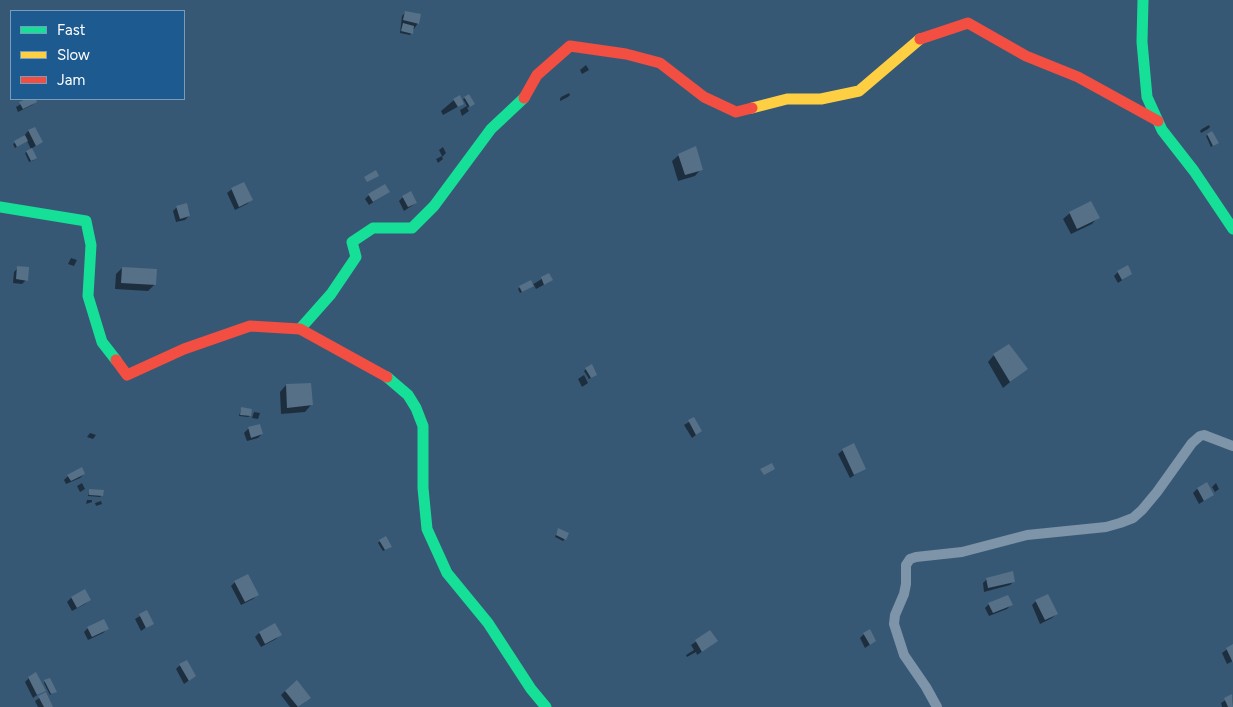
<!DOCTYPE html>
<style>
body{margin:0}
#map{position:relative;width:1233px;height:707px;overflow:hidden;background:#375875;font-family:Figtree,sans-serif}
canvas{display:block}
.legend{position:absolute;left:10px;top:10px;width:175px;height:90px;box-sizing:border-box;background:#1c5a90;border:1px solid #779cbc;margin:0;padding:6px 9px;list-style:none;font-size:15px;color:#fff}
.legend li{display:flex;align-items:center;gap:10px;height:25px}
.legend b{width:25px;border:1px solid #779cbc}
</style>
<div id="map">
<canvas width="1233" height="707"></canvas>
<ul class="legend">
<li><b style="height:6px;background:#16e098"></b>Fast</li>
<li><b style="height:6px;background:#ffcf43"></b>Slow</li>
<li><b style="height:6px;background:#f24e42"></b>Jam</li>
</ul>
</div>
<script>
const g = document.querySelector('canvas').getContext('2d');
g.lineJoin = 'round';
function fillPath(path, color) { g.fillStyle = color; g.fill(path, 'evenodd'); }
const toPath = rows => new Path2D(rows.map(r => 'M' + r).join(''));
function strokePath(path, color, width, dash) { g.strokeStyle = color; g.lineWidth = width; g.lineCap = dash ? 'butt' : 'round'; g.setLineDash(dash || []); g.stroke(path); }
fillPath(toPath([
 [406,12,418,23,410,35,400,33,402,16],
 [586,65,589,70,582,74,580,70],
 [569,93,570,95,568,97,560,101,560,99,561,97],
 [465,98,471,105,467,108,469,111,462,116,460,110,467,106,463,99],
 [29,99,34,99,36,101,32,105,18,112,16,107],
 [454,100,461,105,443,115,441,111],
 [1209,125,1210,127,1208,129,1201,133,1200,131,1202,129],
 [34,128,41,142,31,149,27,141,15,148,13,144,25,137,24,136,28,131],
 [1212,132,1215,144,1211,147,1206,136],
 [443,147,446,153,442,157,443,159,438,163,436,159,442,156,439,150],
 [27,152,34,160,29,162,25,153],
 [679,155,701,169,695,176,678,181,672,161],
 [232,189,251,200,247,204,235,210,227,193],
 [389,192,369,205,365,199,369,195],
 [403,197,416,203,404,211,399,201],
 [177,207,189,216,185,220,176,222,173,211],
 [1070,213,1098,217,1092,224,1071,234,1063,219],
 [71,258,77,260,74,266,68,264],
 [18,268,26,280,22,284,13,283,14,272],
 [122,268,155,284,148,291,115,289,116,274],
 [1118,272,1131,274,1118,283,1114,276],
 [548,275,549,282,536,289,534,285,520,293,518,289,519,288,530,282,532,285],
 [994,355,1026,369,1003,388,988,362],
 [586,369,594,376,589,379,584,371],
 [584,375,588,383,582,387,578,379],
 [286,385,311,405,305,412,281,414,280,392],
 [241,409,250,416,248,417,239,416],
 [254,412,260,413,258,419,252,418],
 [694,419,701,431,692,438,684,425],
 [259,425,262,434,258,438,247,441,244,433,248,429],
 [90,433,96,435,93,439,87,437],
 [843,450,864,469,850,478,838,454],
 [84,474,80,478,66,484,64,480,68,476],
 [82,483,85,489,80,492,77,486],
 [1216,483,1219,489,1215,492,1212,487],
 [1197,489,1213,495,1199,504,1193,493],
 [90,490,102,495,100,497,88,496],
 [87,500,92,500,92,502,86,504],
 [101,501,102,504,96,506,95,503],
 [557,532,565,539,563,541,555,537],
 [380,541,389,548,383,551,378,543],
 [987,579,1014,581,1010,585,984,592,983,583],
 [235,582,257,595,253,599,241,605,231,586],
 [85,591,89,600,85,604,72,611,67,602,71,598],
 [1036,601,1056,614,1052,618,1040,624,1032,605],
 [989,604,1011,605,1007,609,989,616,985,608],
 [147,612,152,623,141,631,135,619],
 [88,628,107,629,103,633,88,640,84,632],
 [710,632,712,645,697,655,696,652,687,657,686,655,694,650,691,645],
 [259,633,280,635,276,639,261,647,255,637],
 [864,634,875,641,865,648,860,638],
 [1233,645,1233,661,1227,664,1222,653],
 [180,665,195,676,184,684,176,669],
 [29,678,44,690,33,698,25,682],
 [45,681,53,693,50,695,44,683],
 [285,691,305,702,298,707,290,707,281,695],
 [45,694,52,707,38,707,35,701],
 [1232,696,1233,707,1222,707,1221,703]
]), '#0007');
fillPath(toPath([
 [405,11,421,14,419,24,403,20],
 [403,23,414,26,413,34,401,31],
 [469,94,475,104,470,107,464,97],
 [460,95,464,104,458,107,453,99],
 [26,99,36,99,37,102,23,109,19,102],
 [35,127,43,142,36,146,28,130],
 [1212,131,1219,143,1213,146,1207,134],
 [25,135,28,141,17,147,14,141],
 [696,146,703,170,685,175,678,154],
 [32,148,37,158,31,161,26,151],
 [376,170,379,176,367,182,364,177],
 [244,182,253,200,239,207,231,188],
 [385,184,390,192,373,202,368,194],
 [411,191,417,203,408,207,402,196],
 [1091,201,1100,218,1077,229,1069,212],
 [187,203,190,216,180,219,176,206],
 [1128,265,1132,274,1122,280,1117,271],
 [17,266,29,267,28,281,16,279],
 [122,267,157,269,156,285,121,283],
 [549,273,553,280,544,285,541,277],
 [531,280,534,286,522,292,519,286],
 [1009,344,1028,369,1010,382,993,354],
 [592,364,597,375,591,378,585,368],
 [311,383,313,405,287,408,286,384],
 [241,407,252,409,251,416,240,415],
 [694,417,702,431,696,435,688,420],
 [260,424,263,434,251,438,248,427],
 [854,443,866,469,854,475,842,449],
 [772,463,775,469,764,475,760,469],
 [82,467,85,474,71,481,67,475],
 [1207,482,1214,495,1204,501,1197,488],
 [89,489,104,490,103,496,89,495],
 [558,528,569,533,566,540,556,535],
 [386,536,392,547,385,550,379,540],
 [1013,571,1015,582,988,588,986,578],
 [248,574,259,595,245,602,234,581],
 [85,589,91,600,77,608,71,597],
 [1048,594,1058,614,1045,620,1035,600],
 [1008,595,1013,605,993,613,988,603],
 [147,610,154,624,146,628,139,614],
 [104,619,109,629,92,637,87,627],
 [275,623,282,635,265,644,259,632],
 [870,629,876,641,870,645,863,633],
 [710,630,718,641,702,652,695,640],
 [1233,644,1233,663,1226,648],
 [187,660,196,676,189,681,179,664],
 [36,672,46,691,37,695,28,677],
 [50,678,57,692,51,694,44,680],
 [297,680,311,698,298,707,285,691],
 [46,692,53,707,44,707,38,696],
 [1232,694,1233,707,1228,707,1224,698]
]), '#557087');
strokePath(toPath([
 [937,707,926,687,904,655,894,624,895,615,904,594,906,584,906,565,910,559,916,557,962,552,1027,535,1106,527,1120,523,1133,518,1142,510,1157,492,1192,443,1200,436,1204,435,1233,446]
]), '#7e94a8', 10);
strokePath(toPath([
 [1143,0,1142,42,1147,97,1162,130,1194,171,1233,229],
 [0,207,86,221,91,245,88,296,102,342,116,360],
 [300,329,331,294,356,257,352,242,373,228,412,228,434,206,491,129,524,98],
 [387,377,408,395,416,408,423,426,423,488,427,529,447,573,488,623,531,689,546,707]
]), '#16e098', 11);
strokePath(toPath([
 [752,108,787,99,821,99,859,91,920,39]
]), '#ffcf43', 11);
strokePath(toPath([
 [920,39,968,23,1026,56,1078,77,1158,121],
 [524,98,537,75,570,46,626,54,660,63,704,97,736,112,752,108],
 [116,360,127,375,184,349,250,326,300,329,387,377]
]), '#f24e42', 11);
</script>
